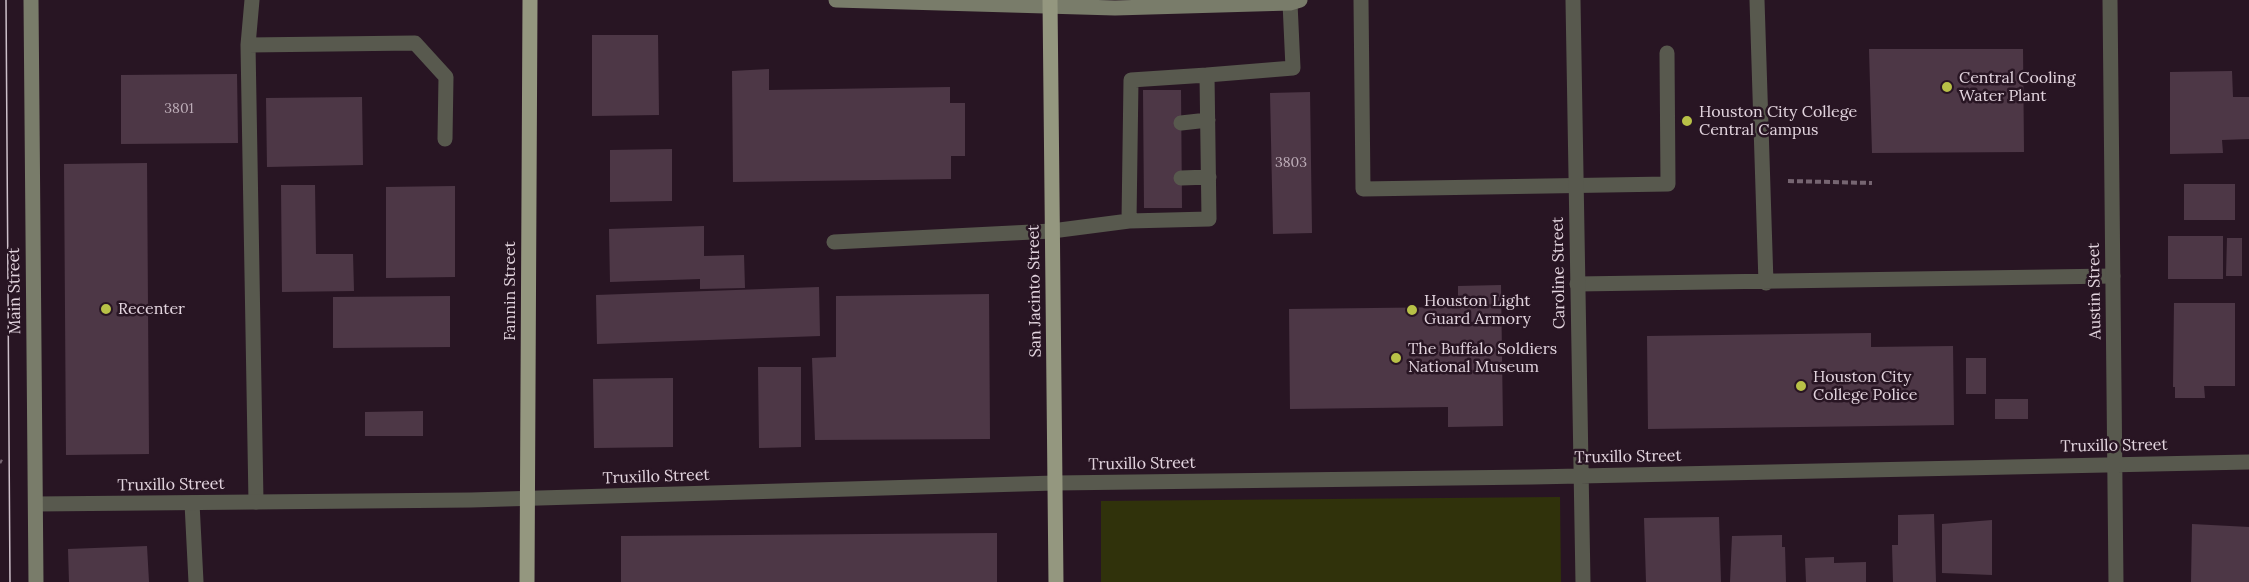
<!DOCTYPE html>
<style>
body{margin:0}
canvas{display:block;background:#281523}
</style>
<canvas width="2249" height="582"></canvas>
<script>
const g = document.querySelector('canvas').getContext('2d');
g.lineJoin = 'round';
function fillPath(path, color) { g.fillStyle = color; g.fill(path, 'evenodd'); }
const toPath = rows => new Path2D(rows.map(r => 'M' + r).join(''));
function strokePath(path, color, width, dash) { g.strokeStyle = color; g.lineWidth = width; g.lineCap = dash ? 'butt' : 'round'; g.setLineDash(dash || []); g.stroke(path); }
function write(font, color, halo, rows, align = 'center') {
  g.font = font + ' Lora,serif'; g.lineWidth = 5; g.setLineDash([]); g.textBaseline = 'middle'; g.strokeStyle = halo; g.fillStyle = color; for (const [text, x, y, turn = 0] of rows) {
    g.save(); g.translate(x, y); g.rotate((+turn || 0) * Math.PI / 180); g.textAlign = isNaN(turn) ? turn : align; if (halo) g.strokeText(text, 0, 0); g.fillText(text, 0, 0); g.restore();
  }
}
fillPath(toPath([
 [1560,497,1561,582,1101,582,1101,501]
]), '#30320b');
fillPath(toPath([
 [592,35,658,35,659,115,592,116],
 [1869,49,2023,49,2024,152,1872,153],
 [769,69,769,90,950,87,950,103,965,103,965,156,951,156,951,179,733,182,732,71],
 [2232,71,2233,97,2249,97,2249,139,2222,140,2223,153,2170,154,2170,72],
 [237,74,238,143,121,144,121,75],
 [1143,90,1181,90,1182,208,1144,208],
 [1310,92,1312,233,1273,234,1270,93],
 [362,97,363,165,267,167,266,98],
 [672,149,672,201,610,202,610,150],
 [147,163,149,454,66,455,64,164],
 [2184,184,2235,184,2235,220,2184,220],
 [281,185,315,185,316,254,353,254,354,291,282,292],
 [455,186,455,277,386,278,386,187],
 [704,226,704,256,744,255,745,288,700,289,700,279,610,282,609,229],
 [2168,236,2223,236,2223,279,2168,279],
 [2227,238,2242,238,2242,276,2226,276],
 [1501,285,1503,426,1448,427,1448,407,1290,409,1289,309,1458,307,1458,286],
 [819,287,820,336,597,344,596,295],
 [989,294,990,439,815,440,812,358,836,357,836,296],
 [450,296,450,347,333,348,333,297],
 [2174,303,2235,303,2235,386,2204,386,2205,398,2175,398,2175,387,2173,387],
 [1871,333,1871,347,1953,346,1954,425,1648,429,1647,336],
 [1966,358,1986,358,1986,394,1966,394],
 [758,367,801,367,801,447,759,448],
 [673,378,673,447,594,448,593,379],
 [1995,399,2028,399,2028,419,1995,419],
 [423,411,423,436,365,436,365,412],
 [1934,514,1936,582,1893,582,1892,545,1898,545,1898,515],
 [1719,517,1721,582,1646,582,1644,518],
 [1992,520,1992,575,1942,573,1942,524],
 [2192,524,2249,527,2249,582,2191,582],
 [997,533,997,582,621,582,621,536],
 [1782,535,1782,547,1785,547,1786,582,1730,582,1732,536],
 [147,546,149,582,69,582,68,549],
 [1834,557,1834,563,1866,562,1866,582,1806,582,1805,558]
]), '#4d3746');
strokePath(toPath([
 [1788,181,1872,183],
 [0,461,2,462]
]), '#766571', 4, [6, 3]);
strokePath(toPath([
 [252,0,248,45,256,502],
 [1361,0,1363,189,1668,184,1667,53],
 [1757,0,1766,283],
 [248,45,415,43,446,77,445,139],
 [1181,123,1208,120],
 [1181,178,1209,177],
 [1129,221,1131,80,1207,75],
 [834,242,1052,231,1129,221,1209,219,1207,75,1293,68,1290,3],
 [1577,284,2113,276],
 [192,503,196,582]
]), '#58594e', 15);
strokePath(toPath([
 [1573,0,1583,582],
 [2110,0,2116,582],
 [36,504,471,500,1055,483,1532,477,2249,462]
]), '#58594e', 15);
strokePath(toPath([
 [31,0,36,582],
 [836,0,1115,8,1290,3,1300,0]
]), '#797c6a', 15);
strokePath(toPath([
 [1050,0,1056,582],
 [527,582,530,0]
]), '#94977f', 15);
strokePath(toPath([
 [6,0,10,582]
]), '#cec0ca', 1.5);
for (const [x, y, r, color] of [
 [1947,87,6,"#b8c147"],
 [1687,121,6,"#b8c147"],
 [106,309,6,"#b8c147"],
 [1412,310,6,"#b8c147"],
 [1396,358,6,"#b8c147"],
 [1801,386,6,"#b8c147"]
]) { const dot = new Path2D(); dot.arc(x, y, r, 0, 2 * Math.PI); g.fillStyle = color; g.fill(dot); strokePath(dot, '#281523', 2); }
write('14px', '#bdadb8', null, [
 ["3801",179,109],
 ["3803",1291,163]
]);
write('16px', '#e2d4de', '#281523', [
 ["Central Cooling",1959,78],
 ["Water Plant",1959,96],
 ["Houston City College",1699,112],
 ["Central Campus",1699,130],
 ["Houston Light",1424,301],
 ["Guard Armory",1424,319],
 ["Recenter",118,309],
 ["The Buffalo Soldiers",1408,349],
 ["National Museum",1408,367],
 ["Houston City",1813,377],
 ["College Police",1813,395]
], 'left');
write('16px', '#e2d4de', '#281523', [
 ["Caroline Street",1559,273,-91],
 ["Main Street",15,291,-91],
 ["Fannin Street",510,291,-90],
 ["San Jacinto Street",1035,291,-91],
 ["Austin Street",2095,291,-91],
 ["Truxillo Street",2114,446,-1],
 ["Truxillo Street",1628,457,-1],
 ["Truxillo Street",1142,464,-1],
 ["Truxillo Street",656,477,-2],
 ["Truxillo Street",171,485,-1]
]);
</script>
